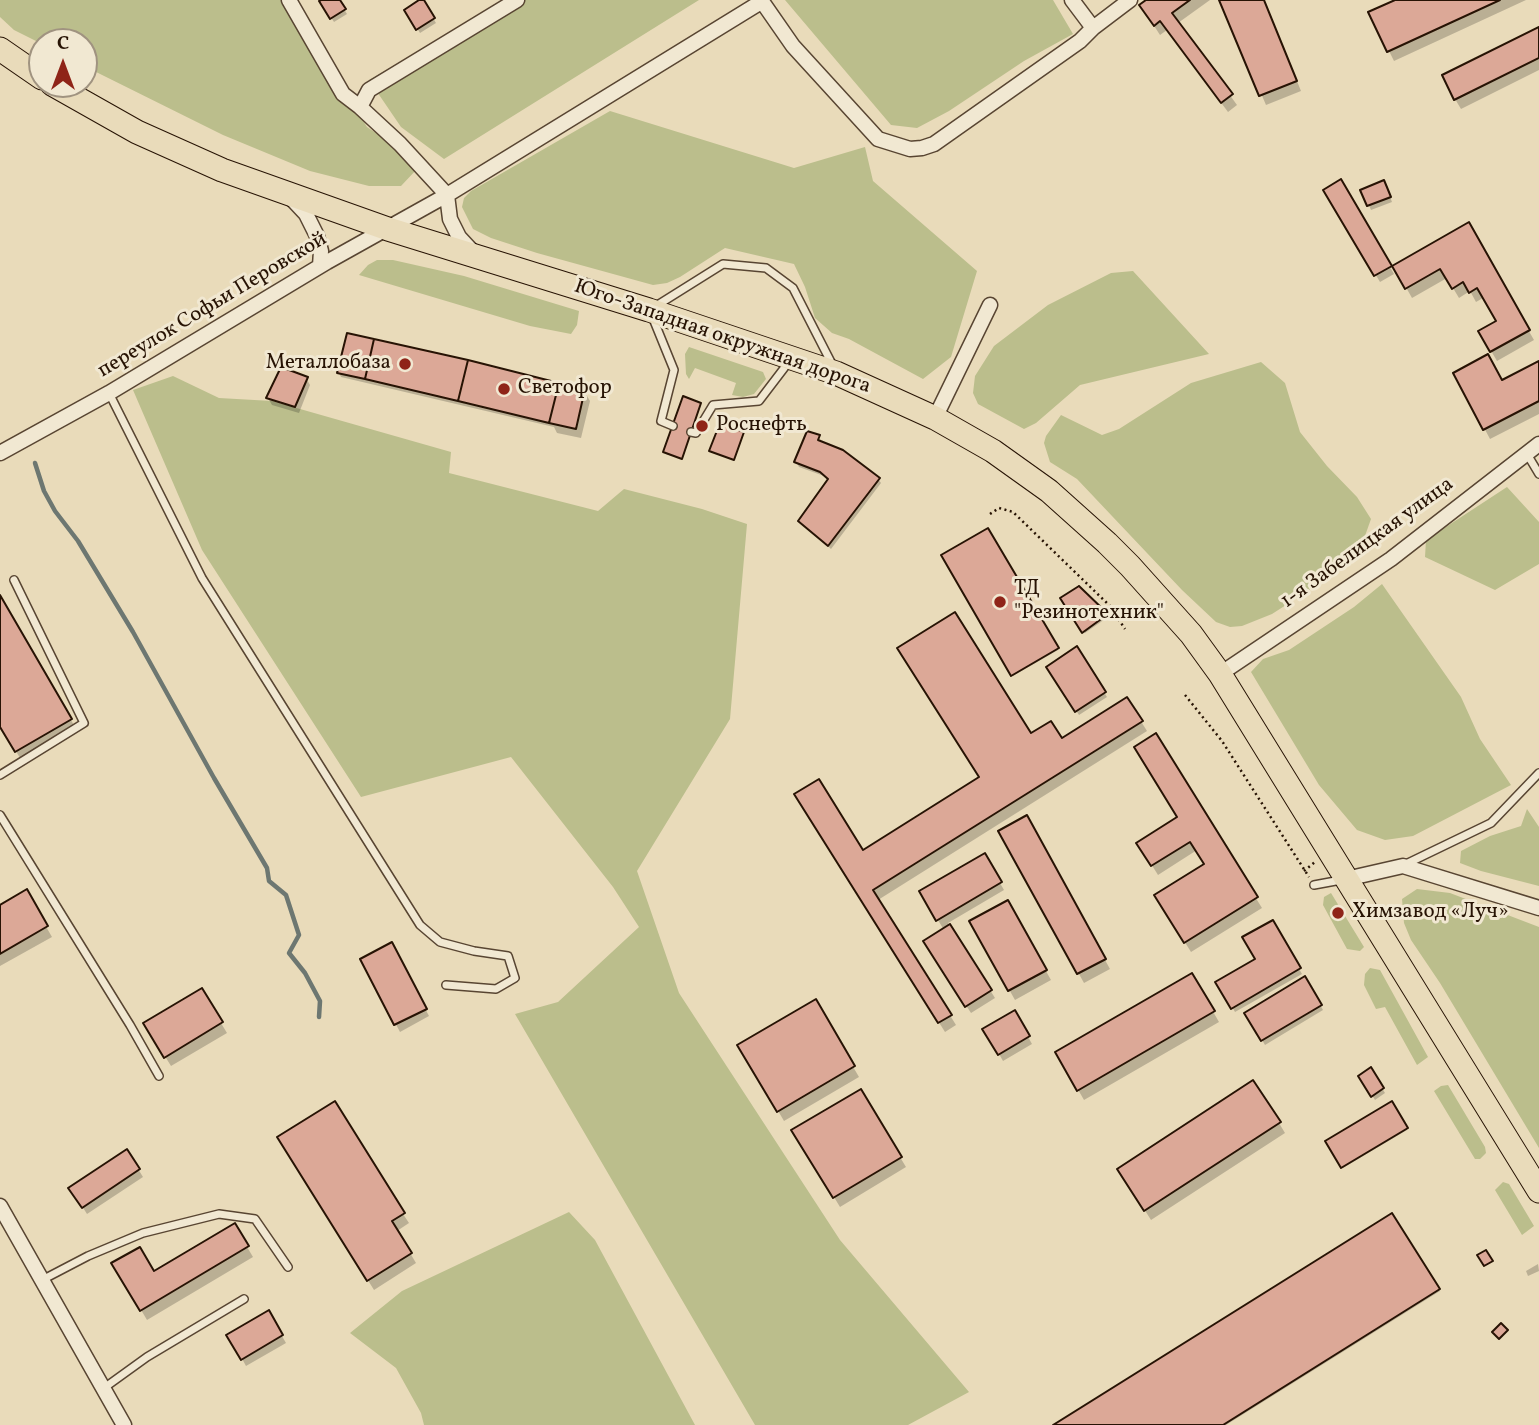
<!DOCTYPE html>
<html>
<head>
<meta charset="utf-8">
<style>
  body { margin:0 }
  #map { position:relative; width:1539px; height:1425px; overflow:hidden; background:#e9dbba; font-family:Vollkorn,serif }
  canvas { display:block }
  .north { position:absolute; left:28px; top:28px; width:70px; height:70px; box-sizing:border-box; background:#f1e8d2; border:2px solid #a09380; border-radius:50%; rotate:0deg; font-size:19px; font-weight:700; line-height:28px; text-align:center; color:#271304 }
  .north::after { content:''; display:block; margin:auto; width:24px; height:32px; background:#8f2418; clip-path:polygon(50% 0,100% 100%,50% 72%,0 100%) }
</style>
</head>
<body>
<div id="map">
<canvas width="1539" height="1425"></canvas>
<div class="north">С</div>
</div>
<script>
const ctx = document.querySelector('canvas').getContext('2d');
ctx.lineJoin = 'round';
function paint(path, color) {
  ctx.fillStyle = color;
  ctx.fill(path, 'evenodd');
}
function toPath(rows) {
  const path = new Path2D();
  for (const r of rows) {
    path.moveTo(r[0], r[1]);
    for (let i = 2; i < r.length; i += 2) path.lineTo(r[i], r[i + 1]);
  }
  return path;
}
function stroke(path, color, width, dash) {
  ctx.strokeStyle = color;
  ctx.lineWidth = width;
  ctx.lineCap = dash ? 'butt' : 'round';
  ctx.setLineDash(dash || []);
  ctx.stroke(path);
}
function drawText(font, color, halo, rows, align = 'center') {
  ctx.font = font + ' Vollkorn,serif';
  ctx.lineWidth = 6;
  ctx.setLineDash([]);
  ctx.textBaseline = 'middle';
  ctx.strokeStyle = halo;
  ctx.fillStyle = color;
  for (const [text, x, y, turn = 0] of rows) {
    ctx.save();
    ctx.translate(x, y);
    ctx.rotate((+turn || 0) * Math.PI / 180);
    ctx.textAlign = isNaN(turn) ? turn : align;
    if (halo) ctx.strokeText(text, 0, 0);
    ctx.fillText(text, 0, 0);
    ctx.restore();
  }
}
const green = toPath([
  [0,0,287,0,367,127,400,149,417,169,401,186,369,186,310,171,223,135,84,66,84,42,42,42,42,44,14,30,0,17],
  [507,0,699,0,444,159,401,127,369,80],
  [785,0,1053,0,1073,34,1024,61,949,111,917,128,891,125],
  [610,111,794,168,865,147,873,181,977,271,951,357,923,379,849,339,832,333,815,318,805,287,794,264,725,248,680,277,667,283,653,285,537,253,491,238,473,229,462,207,464,198,471,191],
  [377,260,393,260,464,276,579,311,577,325,571,334,530,326,359,275,368,265],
  [1133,271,1209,354,1080,385,1036,423,1024,429,978,404,973,393,975,376,994,346,1048,305,1111,273],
  [689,347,763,372,766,379,754,394,743,397,732,395,736,383,695,368,689,379,686,374,685,354],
  [1261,362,1285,383,1300,432,1327,466,1357,497,1371,519,1361,547,1328,578,1272,614,1242,626,1230,627,1216,622,1182,590,1077,479,1050,462,1044,443,1046,436,1061,415,1102,435,1119,429,1191,383],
  [173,376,219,398,272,401,451,452,449,473,598,511,624,489,702,509,747,524,730,719,637,871,679,993,840,1240,969,1392,908,1425,755,1425,515,1014,558,1002,639,927,613,887,511,757,361,797,202,550,133,390],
  [1507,487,1539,522,1539,564,1495,590,1425,557,1426,540],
  [1382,584,1461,697,1480,739,1511,785,1413,836,1385,840,1357,830,1319,785,1251,672,1263,659,1289,650,1354,607],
  [1527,809,1539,827,1539,886,1481,871,1460,863,1461,851,1490,836,1521,826],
  [1417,889,1450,893,1539,927,1539,1148,1440,983,1411,940,1404,923,1402,899],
  [1331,893,1364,947,1360,951,1347,949,1323,905,1324,897],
  [1370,968,1380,970,1428,1057,1417,1065,1385,1007,1376,1009,1364,985,1365,974],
  [1448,1085,1485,1147,1486,1153,1480,1159,1475,1159,1434,1091,1441,1086],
  [1503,1182,1509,1184,1534,1226,1522,1235,1495,1190],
  [569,1212,595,1240,695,1425,424,1425,421,1413,396,1368,350,1333,402,1291]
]);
const shadow = toPath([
  [324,0,338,0,347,14,334,22,321,2],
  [422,0,436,23,420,33,406,10],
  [1149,0,1210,0,1178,23,1237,105,1228,112,1167,30,1160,35,1147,15],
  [1221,0,1264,0,1301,91,1266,105],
  [1399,0,1526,0,1394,61,1370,13],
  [1539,29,1539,70,1461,109,1455,99],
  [1340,182,1394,274,1380,282,1325,190],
  [1386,187,1392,202,1371,210,1363,191],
  [1468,225,1534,340,1497,361,1480,332,1498,322,1483,298,1476,302,1470,291,1459,298,1447,278,1412,298,1394,266],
  [1539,363,1539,414,1490,439,1455,373,1501,382],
  [339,373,584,391,590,401,581,438,557,433,554,427,341,377],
  [306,378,310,385,299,413,272,405,268,398],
  [700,404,682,459,666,454,665,452],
  [808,433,819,437,817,437,814,448,817,449,820,439,821,443,842,452,878,479,881,483,831,549,800,521,829,481,824,476,799,467,796,462],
  [988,530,1058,650,1013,676,943,556],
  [1079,588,1108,617,1085,633,1062,599],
  [0,599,75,727,20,758,0,724],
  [1077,649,1107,697,1079,715,1048,667],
  [1127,699,1147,731,878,900,956,1025,945,1032,802,805,863,852,981,778,1031,735,1061,740],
  [1155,736,1262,908,1191,952,1156,896,1206,864,1197,850,1158,875,1138,843,1180,818],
  [1026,818,1110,969,1084,983,1000,832],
  [984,855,1004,890,948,923,995,998,971,1013,929,949,944,930,921,892],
  [26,892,52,937,0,966,0,907],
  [1007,902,1051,980,1015,1000,971,922],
  [1272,922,1302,974,1235,1012,1218,982,1257,959],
  [391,944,429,1016,400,1032,362,960],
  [1192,975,1219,1022,1084,1100,1057,1053],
  [1305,979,1323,1010,1265,1045,1246,1013],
  [201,990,227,1033,171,1066,145,1024],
  [815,1002,859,1077,784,1121,740,1046],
  [1014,1012,1032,1044,1003,1061,985,1029],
  [1371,1070,1385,1093,1375,1100,1360,1076],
  [860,1091,906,1167,840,1207,794,1131],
  [1391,1103,1407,1130,1343,1168,1327,1141],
  [1279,1123,1285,1133,1151,1220,1125,1179],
  [285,1147,403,1214,409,1223,397,1231,416,1263,374,1290],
  [127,1151,143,1177,87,1214,75,1195],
  [1392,1215,1440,1291,1226,1425,1056,1425],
  [234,1225,253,1257,147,1320,114,1264,154,1273],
  [1538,1264,1539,1271,1528,1276,1526,1271],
  [268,1312,286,1343,246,1366,229,1335]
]);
const stream = toPath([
  [35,463,44,491,55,511,78,541,133,632,214,778,267,868,269,881,286,895,299,935,289,953,305,973,320,1001,319,1017]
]);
const building = toPath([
  [321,0,340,0,346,9,330,19,319,1,321,0],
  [419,0,424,0,435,18,416,30,404,10,419,0],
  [1146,0,1190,0,1172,13,1233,94,1221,103,1160,21,1154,26,1139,5,1146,0],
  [1219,0,1264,0,1297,81,1259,96,1219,0],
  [1395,0,1500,0,1387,52,1368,12,1395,0],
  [1539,27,1539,58,1454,100,1442,75,1539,27],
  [1341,179,1392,266,1374,276,1323,190,1341,179],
  [1384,180,1391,197,1367,206,1360,190,1384,180],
  [1469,222,1530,330,1490,352,1478,331,1496,321,1477,288,1469,293,1463,282,1452,289,1440,269,1405,289,1392,266,1469,222],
  [347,333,374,339,365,379,337,373,347,333],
  [374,339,468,360,458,401,365,379,374,339],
  [1488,354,1502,380,1539,361,1539,401,1483,430,1453,373,1488,354],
  [468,360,559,383,549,423,458,401,468,360],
  [281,367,308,377,295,407,266,398,281,367],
  [559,383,585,389,576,429,549,423,559,383],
  [683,396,701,403,682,459,663,452,683,396],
  [720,423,744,432,734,460,709,451,720,423],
  [807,431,820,435,818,440,843,450,880,478,828,546,798,521,828,479,820,472,794,462,807,431],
  [988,528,1059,648,1011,676,941,555,988,528],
  [1079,586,1108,614,1082,633,1060,598,1079,586],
  [0,595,72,719,15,752,0,727,0,595],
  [955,612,1031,733,1051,721,1062,738,1127,697,1143,721,873,890,952,1015,938,1023,794,794,819,779,863,850,979,777,897,648,955,612],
  [1077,646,1106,692,1075,712,1046,667,1077,646],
  [1156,733,1258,897,1184,943,1154,895,1204,864,1190,842,1151,866,1136,843,1177,817,1134,747,1156,733],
  [1027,815,1106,959,1077,974,998,831,1027,815],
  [985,853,1002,882,936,921,919,891,985,853],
  [27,889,48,926,0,954,0,905,27,889],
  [1008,900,1047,970,1008,991,969,921,1008,900],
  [1273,920,1301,968,1231,1009,1215,982,1255,959,1242,937,1273,920],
  [950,924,992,990,965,1007,923,941,950,924],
  [392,942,427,1009,394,1025,360,959,392,942],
  [1192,973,1215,1011,1077,1091,1055,1052,1192,973],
  [1305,976,1322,1005,1261,1041,1244,1013,1305,976],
  [202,988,223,1022,164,1058,143,1023,202,988],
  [816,999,855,1066,777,1112,737,1045,816,999],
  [1015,1010,1030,1036,998,1055,982,1029,1015,1010],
  [1371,1067,1384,1088,1371,1097,1358,1076,1371,1067],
  [1253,1080,1281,1122,1144,1211,1117,1169,1253,1080],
  [861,1089,902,1157,833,1198,791,1130,861,1089],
  [335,1101,405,1213,392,1221,412,1253,367,1281,277,1137,335,1101],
  [1392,1101,1408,1128,1341,1168,1325,1141,1392,1101],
  [127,1149,140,1169,82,1208,68,1188,127,1149],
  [1392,1213,1440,1289,1223,1425,1053,1425,1392,1213],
  [235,1223,249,1246,140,1311,111,1263,140,1247,154,1271,235,1223],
  [1486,1250,1493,1261,1484,1266,1477,1255,1486,1250],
  [269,1310,283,1335,241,1360,226,1335,269,1310],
  [1501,1323,1508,1330,1499,1339,1492,1332,1501,1323]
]);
const path = toPath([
  [990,514,999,508,1013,512,1110,606,1125,629],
  [1185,695,1222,741,1309,877],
  [1304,871,1315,862]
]);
const service = toPath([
  [656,306,723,264,766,268,793,288,833,366],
  [652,316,674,370,661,421,673,426],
  [109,393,202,578,420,925,440,942,474,951,508,956,515,978,496,989,446,985],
  [691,432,696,433,713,405,759,401,788,363],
  [1527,454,1539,474],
  [0,775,84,723,14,580],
  [0,815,130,1025,159,1076],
  [1406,864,1491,823,1539,773],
  [1314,885,1341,880],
  [42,1280,88,1256,143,1233,219,1214,255,1219,288,1267],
  [104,1388,147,1357,244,1299]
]);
const minor = toPath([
  [289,0,343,94,360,107,400,144,447,195],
  [761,0,793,46,878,139,910,149,922,148,934,144,1080,41,1093,28,1130,0],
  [1072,0,1093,28],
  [360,107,369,90,517,0],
  [447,195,450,219,459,237,473,252],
  [290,197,306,214,317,236,321,251,320,266],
  [935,418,990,305],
  [0,453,109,393,327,262,447,195,761,2],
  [1220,674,1391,559,1539,444],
  [1346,879,1403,866,1539,908],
  [0,1206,124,1425]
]);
const trunk = toPath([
  [0,49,42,78],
  [52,84,137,132,222,170,388,229,649,310,836,373,935,418,993,451,1049,491,1107,543,1130,566,1191,634,1220,674,1539,1191]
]);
const markers = [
  [405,364,7,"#8f2418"],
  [504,389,7,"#8f2418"],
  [702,426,7,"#8f2418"],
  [1000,602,7,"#8f2418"],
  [1338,913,7,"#8f2418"]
];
const streetNames = [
  ["переулок Софьи Перовской",213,306,-31],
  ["Юго-Западная окружная дорога",722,338,19],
  ["1-я Забелицкая улица",1368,544,-36]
];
const poiNames = [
  ["Металлобаза",391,364,"right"],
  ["Светофор",518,389],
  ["Роснефть",716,426],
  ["ТД",1014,590],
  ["\"Резинотехник\"",1014,614],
  ["Химзавод «Луч»",1352,913]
];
paint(green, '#bbbe8c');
paint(shadow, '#0003');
stroke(stream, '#6d7771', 4.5);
paint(building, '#dca897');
stroke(building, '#271304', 2);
stroke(service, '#584532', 10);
stroke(minor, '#584532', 17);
stroke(trunk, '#271304', 25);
stroke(path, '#271304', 2.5, [2, 3.5]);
stroke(service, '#f1e8d2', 7);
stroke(minor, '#f1e8d2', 14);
stroke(trunk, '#e9dbba', 23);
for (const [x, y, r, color] of markers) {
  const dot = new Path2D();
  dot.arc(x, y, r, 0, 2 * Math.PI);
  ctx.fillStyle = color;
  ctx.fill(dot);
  stroke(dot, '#f1e8d2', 2.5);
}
drawText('21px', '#271304', '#f1e8d2', streetNames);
drawText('21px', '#271304', '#f1e8d2', poiNames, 'left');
</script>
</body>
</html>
